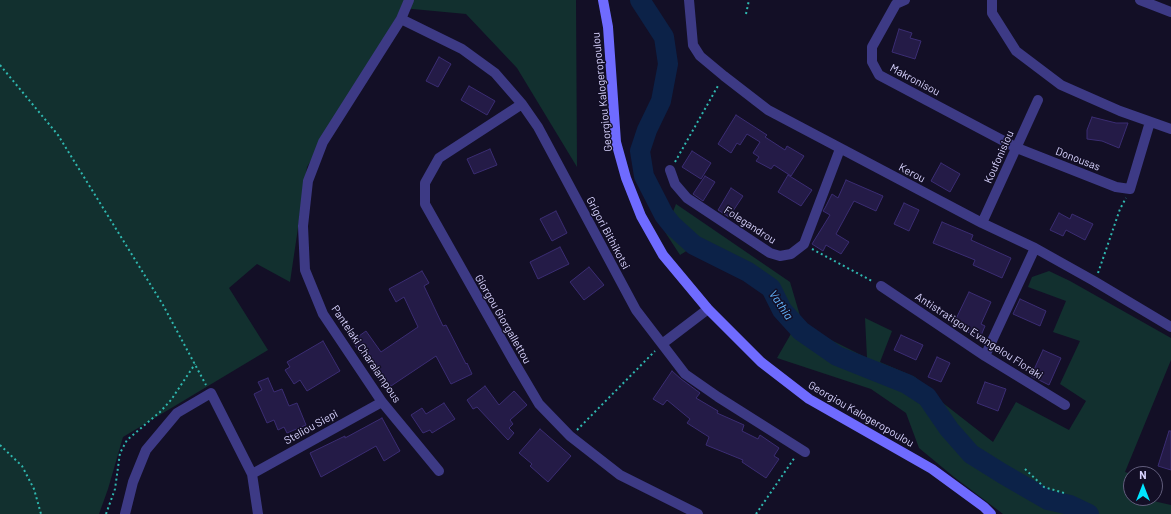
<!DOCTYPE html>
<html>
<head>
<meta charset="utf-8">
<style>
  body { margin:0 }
  #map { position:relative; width:1171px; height:514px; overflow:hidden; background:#130f26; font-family:Barlow,sans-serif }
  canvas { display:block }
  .north { position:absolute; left:1123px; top:466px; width:40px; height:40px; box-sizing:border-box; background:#130f26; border:1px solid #625e7d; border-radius:50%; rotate:0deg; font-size:11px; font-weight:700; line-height:16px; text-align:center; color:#d9d4ff }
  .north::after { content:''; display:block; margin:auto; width:14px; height:18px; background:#00e5ff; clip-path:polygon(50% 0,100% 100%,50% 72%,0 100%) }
</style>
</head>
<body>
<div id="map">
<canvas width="1171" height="514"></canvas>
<div class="north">N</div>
</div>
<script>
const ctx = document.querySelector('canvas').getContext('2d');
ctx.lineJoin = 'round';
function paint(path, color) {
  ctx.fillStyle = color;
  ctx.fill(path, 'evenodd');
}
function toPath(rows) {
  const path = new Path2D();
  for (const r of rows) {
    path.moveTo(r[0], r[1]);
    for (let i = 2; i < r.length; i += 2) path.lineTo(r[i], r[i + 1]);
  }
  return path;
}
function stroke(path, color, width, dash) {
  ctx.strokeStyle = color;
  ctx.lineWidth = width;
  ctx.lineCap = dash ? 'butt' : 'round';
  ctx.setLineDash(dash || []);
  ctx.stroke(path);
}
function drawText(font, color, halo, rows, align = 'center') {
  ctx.font = font + ' Barlow,sans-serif';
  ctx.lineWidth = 3;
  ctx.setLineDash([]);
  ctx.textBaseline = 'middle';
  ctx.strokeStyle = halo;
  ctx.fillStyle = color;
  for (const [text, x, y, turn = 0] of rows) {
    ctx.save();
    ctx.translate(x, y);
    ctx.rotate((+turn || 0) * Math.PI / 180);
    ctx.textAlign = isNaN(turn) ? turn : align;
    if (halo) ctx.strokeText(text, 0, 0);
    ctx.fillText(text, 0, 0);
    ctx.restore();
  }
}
const green = toPath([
  [0,0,576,0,577,167,517,68,466,14,402,8,307,167,290,282,257,264,229,288,268,350,123,437,108,489,99,514,0,514],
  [676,204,790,282,803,326,867,358,865,318,892,331,880,362,915,377,943,403,993,442,1016,402,1069,430,1086,401,1060,384,1080,341,1053,332,1066,301,1028,287,1032,277,1049,271,1070,281,1171,338,1171,360,1125,472,1131,474,1131,498,1150,498,1149,500,1171,505,1171,514,1003,514,954,477,919,448,906,413,871,389,777,358,792,332,762,293,701,242,680,255,665,232]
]);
const river = toPath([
  [640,0,664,37,668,64,661,101,647,130,640,151,644,176,664,215,672,225,694,245,748,272,771,288,782,310,801,331,837,356,907,384,927,397,949,429,971,454,1003,474,1048,500,1070,505,1089,514]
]);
const building = toPath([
  [899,29,912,33,910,38,921,41,915,59,892,52,899,29],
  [439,57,451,64,438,87,426,81,439,57],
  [469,86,495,101,487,115,461,100,469,86],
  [736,115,767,135,765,137,785,150,787,146,804,156,791,176,774,165,771,169,756,161,759,157,753,153,760,142,747,134,740,145,737,143,731,153,718,144,736,115],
  [1092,117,1116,123,1128,123,1119,148,1102,141,1087,139,1087,130,1092,117],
  [490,149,497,165,474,174,467,159,490,149],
  [692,151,711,163,701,179,682,167,692,151],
  [941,163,960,174,950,192,931,181,941,163],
  [788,175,812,190,801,206,778,192,788,175],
  [705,176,715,182,703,201,693,194,705,176],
  [846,180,883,196,876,211,854,201,836,234,849,242,841,254,826,245,823,251,812,244,830,215,823,211,825,208,832,194,838,198,846,180],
  [731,188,743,196,729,217,718,210,731,188],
  [904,203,919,210,909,231,894,224,904,203],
  [556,211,567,233,552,241,540,219,556,211],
  [1059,213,1070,219,1072,214,1093,224,1085,240,1066,230,1063,236,1050,230,1059,213],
  [942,222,973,235,971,240,1011,258,1002,278,973,265,975,260,933,243,942,222],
  [560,247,569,264,538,279,530,262,560,247],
  [589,267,604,285,584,300,570,282,589,267],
  [422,271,429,283,424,286,443,326,446,325,466,364,467,363,472,374,451,384,436,356,391,386,369,353,363,357,352,341,366,331,381,352,418,327,404,297,396,302,389,289,422,271],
  [969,292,991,302,981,324,985,326,980,338,953,325,969,292],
  [1020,299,1046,311,1040,326,1013,314,1020,299],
  [901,335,923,345,916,360,894,350,901,335],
  [323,341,340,371,307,391,300,380,294,384,285,370,290,367,287,362,323,341],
  [1043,350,1061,358,1049,385,1031,376,1043,350],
  [937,357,950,363,941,382,928,377,937,357],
  [672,371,681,379,700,393,696,398,718,411,717,413,744,425,742,431,758,439,760,435,779,448,774,456,779,459,766,478,742,462,743,460,706,445,709,437,687,423,690,419,667,400,663,405,653,399,672,371],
  [268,378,274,392,282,389,289,406,297,403,306,425,287,433,284,427,278,430,274,420,267,423,254,394,262,390,258,382,268,378],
  [985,382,1006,389,998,411,977,403,985,382],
  [485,386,499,405,514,391,527,405,510,420,513,424,509,428,514,433,508,440,477,407,473,409,467,400,485,386],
  [444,403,455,419,432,433,430,430,423,433,411,415,422,408,426,414,444,403],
  [382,418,400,451,384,461,376,446,321,477,310,453,345,436,345,438,382,418],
  [540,429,571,456,548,482,530,466,532,464,519,453,540,429],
  [1169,431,1171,431,1171,470,1158,466,1169,431]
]);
const path = toPath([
  [746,14,749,0],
  [0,65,58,135,163,305,206,385],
  [675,162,719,84],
  [812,249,872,281],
  [1098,273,1120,209,1126,198],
  [577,430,655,351],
  [0,445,22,466,34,489,41,514],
  [1025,469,1044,487,1064,493],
  [106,514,115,489,120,453,127,440,160,412,171,400,195,364],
  [756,514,795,457]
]);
const street = toPath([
  [409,0,401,19,323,142,308,181,303,226,305,270,323,314,382,402,439,471],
  [689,0,693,45,700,56,724,76,768,110,982,223,1035,248,1094,281,1171,327],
  [905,0,896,4,872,47,872,62,879,75,1017,148,1116,187,1130,189,1150,122],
  [992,0,992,13,1016,51,1061,85,1120,111,1171,129],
  [1140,0,1171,12],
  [401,19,462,49,495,73,522,104,538,127,636,310,685,374,718,397,805,452],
  [522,104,439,158,425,183,425,204,513,360,539,404,570,436,620,475,698,514],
  [670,170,675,184,687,198,770,253,780,256,791,254,804,244,840,149],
  [982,223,1038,100],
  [881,286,985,356,1065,405],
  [662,344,708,309],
  [985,356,1035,248],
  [252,474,382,402],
  [125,514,133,482,146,450,177,413,211,393,252,474,258,514]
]);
const secondary = toPath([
  [603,0,608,27,616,142,626,178,641,216,663,255,708,309,761,362,809,399,932,469,984,507,991,514]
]);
const streetNames = [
  ["Makronisou",915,80,28],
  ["Georgiou Kalogeropoulou",602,92,-96],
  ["Koufonisiou",999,157,-66],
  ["Donousas",1078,159,21],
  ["Kerou",912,173,28],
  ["Folegandrou",750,225,33],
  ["Grigori Bithikotsi",608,233,62],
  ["Giorgou Giorgallettou",503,319,60],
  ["Antistratigou Evangelou Floraki",979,336,33],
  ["Pantelaki Charalampous",366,354,56],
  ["Georgiou Kalogeropoulou",861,414,30],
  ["Steliou Siepi",311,427,-29]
];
const waterNames = [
  ["Vathia",781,305,56]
];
paint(green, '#12302f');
stroke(river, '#0c2248', 20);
paint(building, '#241b47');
stroke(building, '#3b2d73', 1);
stroke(path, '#2fb8b0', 2, [2, 3]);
stroke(street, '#3d3a85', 10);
stroke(secondary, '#6f6bff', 10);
drawText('11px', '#d9d4ff', '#130f26', streetNames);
drawText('italic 12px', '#62b6ff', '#130f26', waterNames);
</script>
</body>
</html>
